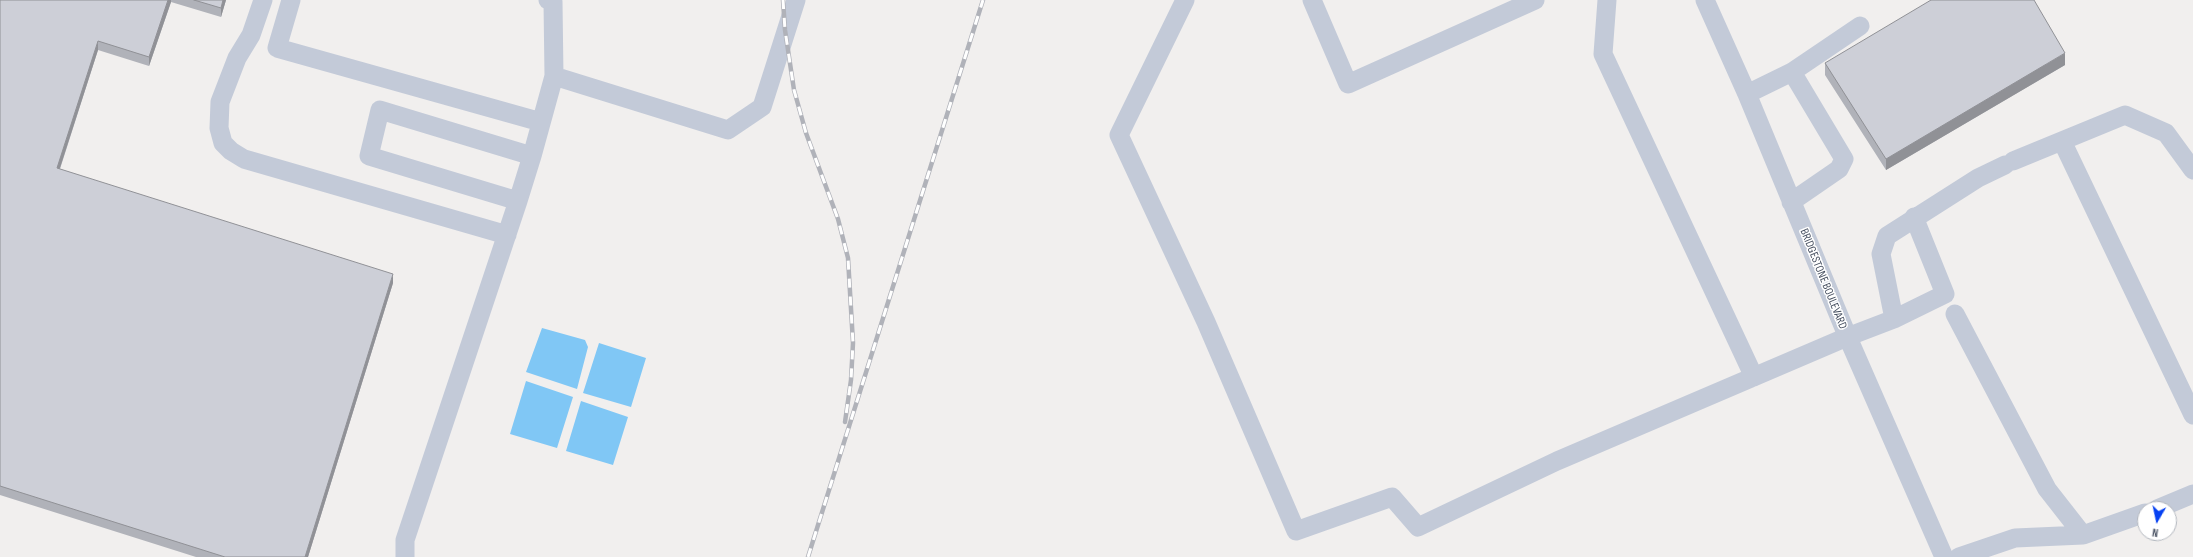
<!DOCTYPE html>
<html>
<head>
<meta charset="utf-8">
<style>
  body { margin:0 }
  #map { position:relative; width:2193px; height:557px; overflow:hidden; background:#f1efee; font-family:"Sofia Sans Condensed",sans-serif }
  canvas { display:block }
  .north { position:absolute; left:2137px; top:501px; width:40px; height:40px; box-sizing:border-box; background:#fff; border:1px solid #b4b8bf; border-radius:50%; rotate:189deg; font-size:11px; font-weight:700; line-height:16px; text-align:center; color:#444d5e }
  .north::after { content:''; display:block; margin:auto; width:14px; height:18px; background:#0742f2; clip-path:polygon(50% 0,100% 100%,50% 72%,0 100%) }
</style>
</head>
<body>
<div id="map">
<canvas width="2193" height="557"></canvas>
<div class="north">N</div>
</div>
<script>
const ctx = document.querySelector('canvas').getContext('2d');
ctx.lineJoin = 'round';
function paint(path, color) {
  ctx.fillStyle = color;
  ctx.fill(path, 'evenodd');
}
function toPath(rows) {
  const path = new Path2D();
  for (const r of rows) {
    path.moveTo(r[0], r[1]);
    for (let i = 2; i < r.length; i += 2) path.lineTo(r[i], r[i + 1]);
  }
  return path;
}
function stroke(path, color, width, dash) {
  ctx.strokeStyle = color;
  ctx.lineWidth = width;
  ctx.lineCap = dash ? 'butt' : 'round';
  ctx.setLineDash(dash || []);
  ctx.stroke(path);
}
function drawText(font, color, halo, rows, align = 'center') {
  ctx.font = font + ' "Sofia Sans Condensed",sans-serif';
  ctx.lineWidth = 3;
  ctx.setLineDash([]);
  ctx.textBaseline = 'middle';
  ctx.strokeStyle = halo;
  ctx.fillStyle = color;
  for (const [text, x, y, turn = 0] of rows) {
    ctx.save();
    ctx.translate(x, y);
    ctx.rotate((+turn || 0) * Math.PI / 180);
    ctx.textAlign = isNaN(turn) ? turn : align;
    if (halo) ctx.strokeText(text, 0, 0);
    ctx.fillText(text, 0, 0);
    ctx.restore();
  }
}
const water = toPath([
  [542,328,585,340,588,347,577,389,526,372],
  [599,343,646,358,631,407,583,393],
  [526,381,573,397,557,448,510,434],
  [581,401,628,417,613,465,566,451]
]);
const minor = toPath([
  [263,0,251,35,237,58,220,102,219,128,223,143,231,151,244,159,507,235],
  [291,0,277,48,541,122],
  [548,0,553,2,554,76],
  [1185,0,1119,135,1206,322,1296,531,1392,497,1418,527,1557,461,1847,337,1894,319,1945,294,1914,217],
  [1312,0,1348,84,1535,0],
  [1607,0,1603,54,1754,377],
  [1705,0,1747,94,1849,340,1944,557],
  [1747,94,1792,72,1860,26],
  [2062,141,2193,415],
  [532,156,380,110,369,156,518,201,532,156,554,76,728,130,762,107,796,0],
  [2013,161,2125,115,2166,133,2193,170],
  [1791,202,1839,169,1844,159,1792,72],
  [1955,314,2047,489,2083,535],
  [1894,319,1881,254,1887,236,1978,178,2005,165],
  [2157,509,2193,494],
  [405,557,405,540,518,201],
  [1959,557,2015,538,2083,535,2145,513]
]);
const rail = toPath([
  [783,0,785,30,794,90,806,133,838,219,848,258,853,343,851,380,845,422],
  [808,557,983,0]
]);
const wall = toPath([
  [0,0,226,0,221,17,171,2,149,66,98,50,60,169,393,283,308,557,196,557,0,495],
  [1825,63,2065,65,1886,170,1825,75]
]);
const shadedWall = toPath([
  [168,0,171,0,171,2,149,66,149,57],
  [223,0,226,0,221,17,221,8],
  [98,41,98,50,57,177,57,168],
  [2065,53,2065,65,1886,170,1886,159],
  [393,274,393,283,308,557,305,557]
]);
const building = toPath([
  [0,0,168,0,149,57,98,41,57,168,393,274,305,557,225,557,0,486,0,0],
  [194,0,223,0,221,8,194,0],
  [1931,0,2034,0,2065,53,1886,159,1825,63,1931,0]
]);
const streetNames = [
  ["BRIDGESTONE BOULEVARD",1823,279,68]
];
paint(water, '#80c7f5');
stroke(minor, '#c3cad8', 19);
stroke(rail, '#b0b2b9', 4.5);
stroke(rail, '#fff', 3, [9]);
paint(wall, '#b0b2b9');
paint(shadedWall, '#909196');
paint(building, '#cdcfd7');
stroke(building, '#909196', 1);
drawText('12px', '#444d5e', '#fff', streetNames);
</script>
</body>
</html>
